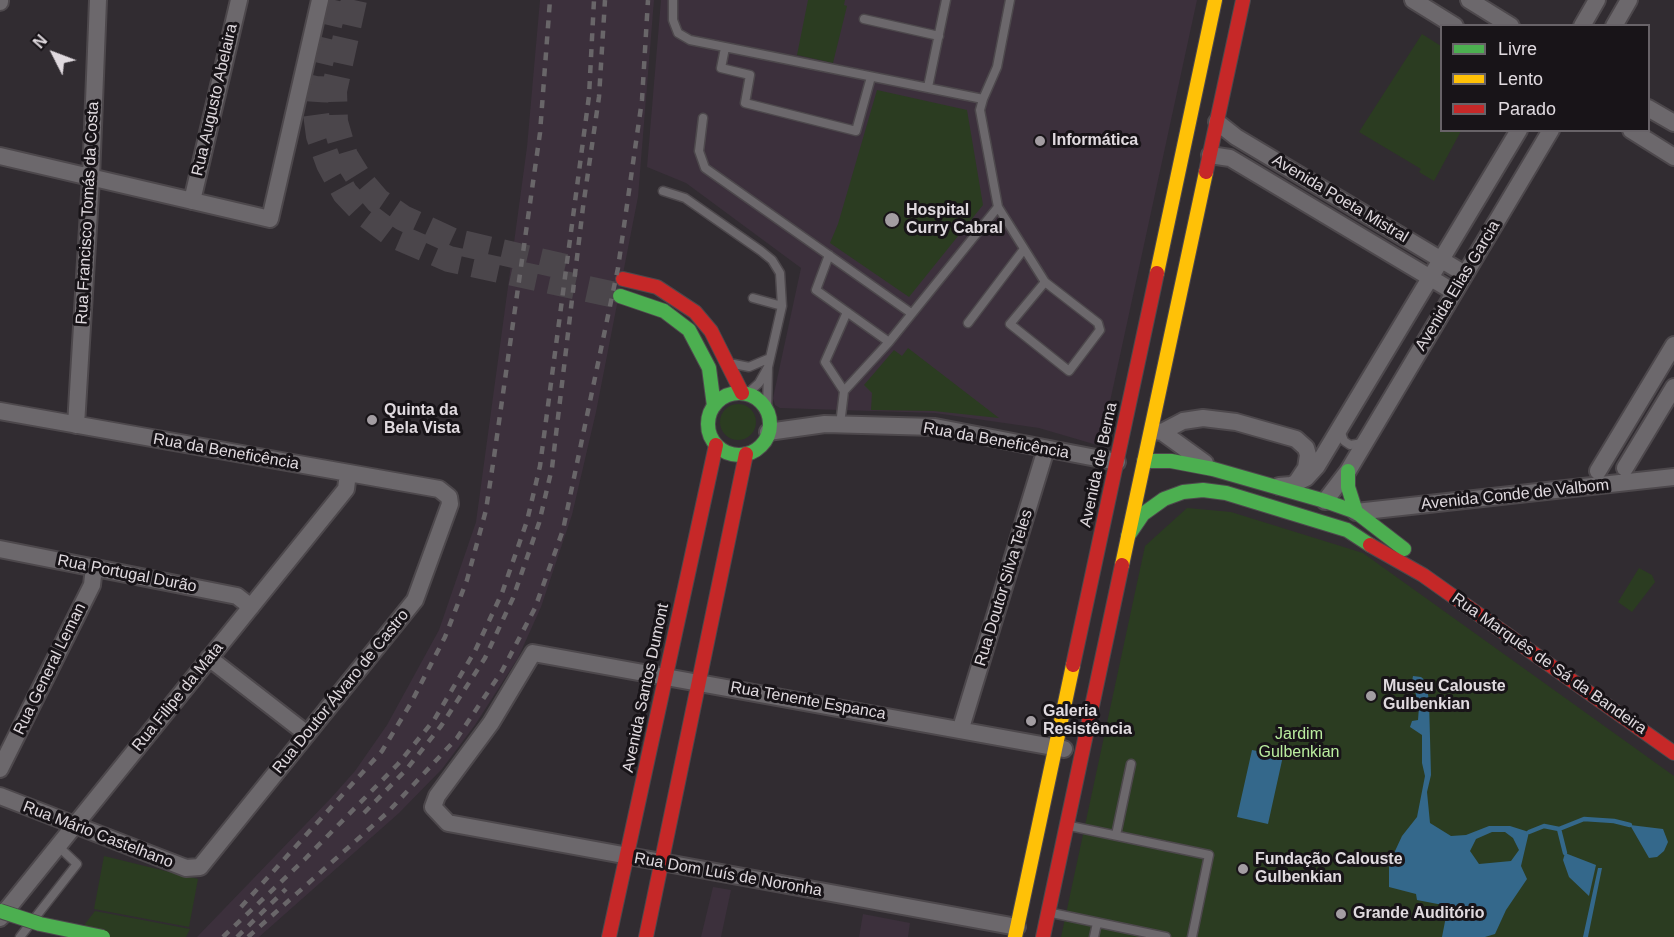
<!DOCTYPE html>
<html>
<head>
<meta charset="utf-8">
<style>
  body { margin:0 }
  #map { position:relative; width:1674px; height:937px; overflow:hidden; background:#312c31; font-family:Helvetica,sans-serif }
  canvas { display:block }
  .legend { position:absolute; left:1440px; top:24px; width:210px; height:108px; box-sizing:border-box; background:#181418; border:2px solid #686368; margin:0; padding:8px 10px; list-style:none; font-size:18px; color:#e0dadf }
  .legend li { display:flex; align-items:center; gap:12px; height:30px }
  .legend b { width:30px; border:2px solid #686368 }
  .north { position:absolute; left:24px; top:24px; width:60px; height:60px; -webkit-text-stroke:4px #181418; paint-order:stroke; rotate:312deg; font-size:16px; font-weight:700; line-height:24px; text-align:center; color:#e0dadf }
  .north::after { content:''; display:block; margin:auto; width:21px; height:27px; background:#e0dadf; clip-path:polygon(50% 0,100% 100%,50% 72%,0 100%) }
</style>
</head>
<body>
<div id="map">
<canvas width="1674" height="937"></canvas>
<ul class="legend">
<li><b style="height:8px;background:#4caf50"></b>Livre</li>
<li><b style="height:8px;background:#ffc107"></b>Lento</li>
<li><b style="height:8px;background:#c62828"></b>Parado</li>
</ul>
<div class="north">N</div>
</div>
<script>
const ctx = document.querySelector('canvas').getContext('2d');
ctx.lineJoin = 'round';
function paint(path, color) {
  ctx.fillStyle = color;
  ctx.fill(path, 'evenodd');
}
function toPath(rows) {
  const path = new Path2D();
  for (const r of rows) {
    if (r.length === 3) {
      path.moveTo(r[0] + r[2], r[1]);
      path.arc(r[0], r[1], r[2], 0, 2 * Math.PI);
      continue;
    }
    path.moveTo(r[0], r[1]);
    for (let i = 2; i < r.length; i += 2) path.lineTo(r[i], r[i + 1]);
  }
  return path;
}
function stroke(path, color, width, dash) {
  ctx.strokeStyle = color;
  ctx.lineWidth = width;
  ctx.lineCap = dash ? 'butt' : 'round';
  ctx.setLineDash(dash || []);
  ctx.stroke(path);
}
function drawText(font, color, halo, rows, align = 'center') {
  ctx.font = font + ' Helvetica,sans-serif';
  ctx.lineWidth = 6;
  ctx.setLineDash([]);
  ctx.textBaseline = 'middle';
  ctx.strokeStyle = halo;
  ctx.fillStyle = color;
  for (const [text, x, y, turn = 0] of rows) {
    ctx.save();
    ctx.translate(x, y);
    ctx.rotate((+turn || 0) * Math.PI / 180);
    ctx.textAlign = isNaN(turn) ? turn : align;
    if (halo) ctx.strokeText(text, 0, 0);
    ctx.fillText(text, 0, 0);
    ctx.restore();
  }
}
const built = toPath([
  [540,0,654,0,638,197,596,412,572,515,541,607,518,658,475,725,442,769,399,813,259,937,197,937,331,798,355,771,387,725,439,630,476,522,527,147],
  [661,0,1197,0,1101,443,1097,445,1039,428,935,413,780,408,775,405,773,398,801,268,686,183,647,167],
  [713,887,731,890,721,937,701,937],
  [863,914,910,923,908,937,859,937]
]);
const green = toPath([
  [808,0,845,0,844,5,847,6,833,63,797,55],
  [1422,34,1441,46,1442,130,1461,131,1434,181,1419,172,1421,169,1359,132],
  [877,90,967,110,983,205,909,297,830,243,838,224],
  [908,348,999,418,934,411,871,410,872,393,864,385,894,350,902,356],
  [738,422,18],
  [1187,508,1231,512,1363,553,1674,776,1674,937,1061,937,1145,546],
  [1639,568,1652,575,1655,582,1632,612,1618,602],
  [104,856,198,879,189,927,94,909],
  [95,911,190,929,186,937,75,937]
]);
const water = toPath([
  [1413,676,1421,677,1426,681,1429,701,1431,775,1427,792,1430,823,1451,836,1466,835,1489,826,1510,826,1529,832,1521,866,1527,879,1506,910,1495,934,1485,937,1442,937,1448,906,1417,900,1416,894,1389,887,1389,864,1402,836,1417,817,1425,776,1422,763,1422,735,1410,727,1412,721,1418,720,1419,707,1415,691,1411,687],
  [1492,832,1505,832,1513,838,1519,850,1511,861,1479,864,1470,851,1476,839],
  [1252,750,1283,756,1268,824,1237,817],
  [1630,825,1663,829,1668,842,1664,851,1657,857,1649,858],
  [1565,853,1596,865,1589,896,1569,877,1563,860],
  [1598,868,1602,868,1588,937,1583,937]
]);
const stream = toPath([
  [1559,829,1584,819,1614,821,1630,825],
  [1529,832,1544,826,1559,829,1565,853]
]);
const primaryTunnel = toPath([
  [335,0,317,76,315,106,319,136,329,164,345,193,364,213,393,235,449,259,620,296],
  [354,0,334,91,335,122,345,156,360,180,378,201,403,218,453,241,570,268]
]);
const lane = toPath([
  [673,0,673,20,678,33,690,40,983,99,980,110,998,207,889,342,844,391,840,425],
  [864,19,939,36],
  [725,48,721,68,750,75,745,103,856,131,871,77],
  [928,87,946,0],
  [983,99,997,67,1010,0],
  [703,118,699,151,705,168,911,313],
  [663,191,685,198,761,251,772,260,780,273,782,306,768,367,759,383,747,394],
  [998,207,1045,282,1098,323,1100,330,1069,371,1010,324,1045,282],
  [829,255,816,290,889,342],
  [753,298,782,306],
  [968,323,1024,249],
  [734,364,749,367,770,358],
  [844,391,825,362,847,312],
  [767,411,768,367],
  [1340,430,1344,441,1350,445,1363,443],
  [1070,826,1209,855,1192,937],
  [1116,835,1131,764],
  [1052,913,1166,937],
  [20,937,77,864,58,846],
  [1094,937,1097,923]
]);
const street = toPath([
  [1413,0,1455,26],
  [1469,0,1511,26],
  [0,2,0,0],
  [1582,26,1597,0],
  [1614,26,1629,0],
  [1648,108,1674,123],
  [1217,122,1236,137,1465,274],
  [1631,130,1674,157],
  [1210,155,1230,158,1454,292],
  [0,156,270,219,320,0],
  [192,201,239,0],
  [0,411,439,489,449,497,450,504,415,600,200,867,186,868,0,796],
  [76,425,91,178,98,0],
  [1154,431,1162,432,1205,463],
  [768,432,825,424,935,427,1117,462],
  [1162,432,1183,421,1203,418,1236,422,1296,439,1306,448,1308,455,1306,468,1298,480],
  [1625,468,1674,387],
  [1598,471,1674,345],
  [1279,486,1291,485,1306,478,1317,466,1519,130],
  [1325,501,1348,471,1551,130],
  [1356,512,1674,477],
  [0,549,237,596,251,607],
  [209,658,307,734],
  [961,728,1046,449],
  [0,769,92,585,94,567],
  [0,918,346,489,348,473],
  [1017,927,448,823,433,807,437,796,491,723,533,653,1064,749]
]);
const fast = toPath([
  [620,296,664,311,689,330,709,368,714,406],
  [739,424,31],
  [1144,461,1171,461,1213,469,1325,501,1356,512,1404,549],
  [1348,471,1348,487,1356,512],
  [1128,536,1143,514,1164,499,1183,492,1203,490,1226,493,1347,530,1370,545]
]);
const slow = toPath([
  [1157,273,1215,0],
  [1122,565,1206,172],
  [1015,937,1073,665]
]);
const jam = toPath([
  [1206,172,1243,0],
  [623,279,657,287,695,312,711,331,742,393],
  [1370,545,1423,575,1674,753],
  [1073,665,1157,273],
  [609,937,716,445],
  [646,937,746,454],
  [1043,937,1122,565]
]);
const rail = toPath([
  [364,813,406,770,441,726,485,658,513,598,539,523,552,468,583,207,599,97,605,0],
  [241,907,382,751,411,703,445,637,467,580,486,510,494,457,540,133,550,0],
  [223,937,305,859,398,764,434,720,475,651,502,593,527,521,540,466,589,96,594,0],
  [237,937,286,889],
  [248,937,387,813,457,738,502,671,535,608,563,530,618,268,642,100,648,0]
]);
const fastBridge = toPath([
  [0,911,40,924,103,937]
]);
const markers = [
  [1040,141,6,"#a39da2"],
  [892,220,8,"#a39da2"],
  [372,420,6,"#a39da2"],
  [1371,696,6,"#a39da2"],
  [1031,721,6,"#a39da2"],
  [1243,869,6,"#a39da2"],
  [1341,914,6,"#a39da2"]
];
const streetNames = [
  ["Rua Augusto Abelaira",215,100,-77],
  ["Avenida Poeta Mistral",1340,199,31],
  ["Rua Francisco Tomás da Costa",88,213,-87],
  ["Avenida Elias Garcia",1458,286,-59],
  ["Rua da Beneficência",996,441,10],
  ["Rua da Beneficência",226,452,10],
  ["Avenida de Berna",1099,465,-78],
  ["Avenida Conde de Valbom",1515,495,-6],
  ["Rua Portugal Durão",127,574,11],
  ["Rua Doutor Silva Teles",1004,588,-73],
  ["Rua Marquês de Sá da Bandeira",1549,664,35],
  ["Rua General Leman",50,669,-64],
  ["Avenida Santos Dumont",646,688,-78],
  ["Rua Doutor Álvaro de Castro",341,692,-51],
  ["Rua Filipe da Mata",178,697,-51],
  ["Rua Tenente Espanca",808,701,10],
  ["Rua Mário Castelhano",98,835,21],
  ["Rua Dom Luís de Noronha",728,875,10]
];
const poiNames = [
  ["Informática",1052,141],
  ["Hospital",906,211],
  ["Curry Cabral",906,229],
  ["Quinta da",384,411],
  ["Bela Vista",384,429],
  ["Museu Calouste",1383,687],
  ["Gulbenkian",1383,705],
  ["Galeria",1043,712],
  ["Resistência",1043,730],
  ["Fundação Calouste",1255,860],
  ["Gulbenkian",1255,878],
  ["Grande Auditório",1353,914]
];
const parkNames = [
  ["Jardim",1299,735],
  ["Gulbenkian",1299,753]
];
paint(built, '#3c303c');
paint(green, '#2b3c21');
paint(water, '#34688b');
stroke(stream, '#34688b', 4.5);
stroke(primaryTunnel, '#4b464b', 26, [26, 13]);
stroke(lane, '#4d484c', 11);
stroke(street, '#4d484c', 20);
stroke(fast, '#4d484c', 16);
stroke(slow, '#4d484c', 16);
stroke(jam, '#4d484c', 16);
stroke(lane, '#6c686c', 8);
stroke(street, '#6c686c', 16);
stroke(fast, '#4caf50', 14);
stroke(slow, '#ffc107', 14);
stroke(jam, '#c62828', 14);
stroke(rail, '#696669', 4.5, [8, 8]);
stroke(fastBridge, '#4d484c', 16, []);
stroke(fastBridge, '#4caf50', 14);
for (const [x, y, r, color] of markers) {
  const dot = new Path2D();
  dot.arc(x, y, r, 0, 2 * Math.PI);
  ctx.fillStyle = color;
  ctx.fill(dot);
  stroke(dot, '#181418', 2);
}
drawText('16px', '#e0dadf', '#181418', streetNames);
drawText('bold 16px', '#e0dadf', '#181418', poiNames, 'left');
drawText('16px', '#baed9f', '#181418', parkNames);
</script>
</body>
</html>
